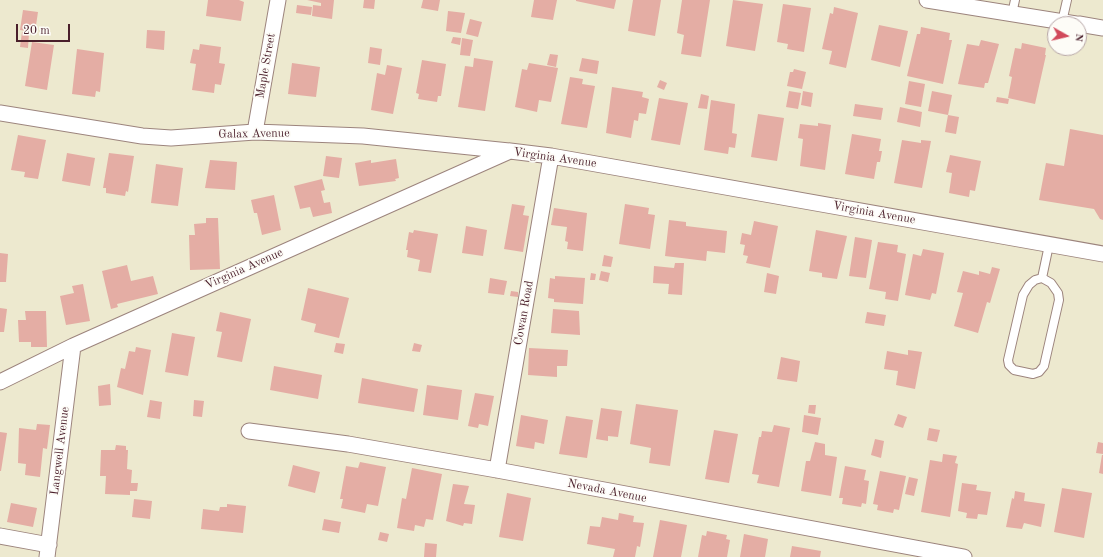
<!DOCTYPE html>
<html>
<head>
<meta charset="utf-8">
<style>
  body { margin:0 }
  #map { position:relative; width:1103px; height:557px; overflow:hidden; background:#ede9cf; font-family:"Old Standard TT",serif }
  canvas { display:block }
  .north { position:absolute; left:1047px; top:16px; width:40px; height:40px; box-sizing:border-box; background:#fdfcf7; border:1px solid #b5a4a5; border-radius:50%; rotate:98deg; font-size:11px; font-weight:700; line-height:16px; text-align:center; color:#4a1f2b }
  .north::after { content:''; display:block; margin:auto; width:14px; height:18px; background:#d1495b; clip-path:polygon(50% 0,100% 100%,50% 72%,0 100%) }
  .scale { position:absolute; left:16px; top:24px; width:54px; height:18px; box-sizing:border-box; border:2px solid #4a1f2b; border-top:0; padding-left:5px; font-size:12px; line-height:14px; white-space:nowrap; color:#4a1f2b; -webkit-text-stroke:3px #fdfcf7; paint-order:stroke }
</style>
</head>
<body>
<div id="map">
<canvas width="1103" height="557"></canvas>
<div class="north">N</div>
<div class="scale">20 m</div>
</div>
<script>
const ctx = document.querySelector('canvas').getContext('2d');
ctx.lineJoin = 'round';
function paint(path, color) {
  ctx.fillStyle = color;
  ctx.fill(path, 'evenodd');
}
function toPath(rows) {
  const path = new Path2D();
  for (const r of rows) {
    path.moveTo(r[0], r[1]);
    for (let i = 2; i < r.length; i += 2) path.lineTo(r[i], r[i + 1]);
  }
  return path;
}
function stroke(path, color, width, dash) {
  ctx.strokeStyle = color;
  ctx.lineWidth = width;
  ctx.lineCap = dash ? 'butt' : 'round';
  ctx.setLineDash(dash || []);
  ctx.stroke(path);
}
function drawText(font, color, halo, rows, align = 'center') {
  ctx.font = font + ' "Old Standard TT",serif';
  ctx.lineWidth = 3.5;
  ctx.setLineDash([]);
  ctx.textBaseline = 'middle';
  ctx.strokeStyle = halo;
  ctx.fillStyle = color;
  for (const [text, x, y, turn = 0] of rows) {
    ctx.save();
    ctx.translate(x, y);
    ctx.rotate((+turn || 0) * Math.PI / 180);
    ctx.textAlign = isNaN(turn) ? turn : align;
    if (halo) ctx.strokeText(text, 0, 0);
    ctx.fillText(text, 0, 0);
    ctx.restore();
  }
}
const building = toPath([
  [208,0,239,0,244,2,241,21,206,16],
  [307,0,334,0,332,19,312,16,313,5,321,6,321,3],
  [364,0,375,0,374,9,363,8],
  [423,0,440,0,438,11,421,8],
  [534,0,557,0,553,20,531,17],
  [576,0,616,0,614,9,576,1],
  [633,0,661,0,655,36,628,31],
  [682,0,710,0,701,57,681,54,684,35,677,33],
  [733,0,763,4,755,51,726,46],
  [783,4,811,8,804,52,787,49,788,44,777,42],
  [297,5,312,7,311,15,296,13],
  [834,7,858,13,846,68,829,64,832,51,822,49,830,13,833,14],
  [23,10,38,12,35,32,20,30],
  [448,11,465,13,461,33,446,31],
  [470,19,482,22,478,37,466,34],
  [879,25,908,31,900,67,871,60],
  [921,27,950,33,949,40,952,40,943,84,907,76,917,34,920,34],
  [147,30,165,31,164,50,146,48],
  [22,32,29,33,28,48,20,47],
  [453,37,461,38,460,45,451,43],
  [462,38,473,40,470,56,460,55],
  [981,40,999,44,988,83,985,83,984,88,958,84,967,44,979,46],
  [32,42,54,45,47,90,25,86],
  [1022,43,1046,48,1045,55,1046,55,1035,104,1008,98,1012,77,1009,76,1015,48,1021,49],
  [200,44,221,47,219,63,225,64,221,85,215,84,214,93,192,90,196,64,190,63,193,49,199,50],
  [370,47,382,49,380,65,368,63],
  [77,49,104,53,100,92,96,91,95,97,72,94],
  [550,54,558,55,556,67,547,65],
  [474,58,493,61,485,111,458,107,465,66,473,67],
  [582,58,599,61,597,74,579,71],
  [422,60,446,64,441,96,438,96,437,102,418,99,419,94,416,93],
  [292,63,320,67,316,97,288,94],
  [529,63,558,68,551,102,539,100,537,112,515,107,522,69,527,70],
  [387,65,402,68,393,114,371,110,377,73,385,75],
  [794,69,806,72,802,89,787,86,790,72,793,72],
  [570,77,583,79,582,84,595,86,587,128,561,124],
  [660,80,667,83,664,90,657,87],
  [909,81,925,84,921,107,905,104],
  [612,87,643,92,642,97,649,99,646,114,639,113,638,121,634,120,631,138,606,133],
  [789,91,801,93,798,109,786,107],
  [803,91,813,93,811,107,801,105],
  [932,91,952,95,948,115,928,111],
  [701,94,709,96,707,109,698,108],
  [997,97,1009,99,1008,104,996,102],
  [659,98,688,103,680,145,651,140],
  [711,100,735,104,732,133,737,134,735,148,729,147,728,154,704,150],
  [855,104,883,108,881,120,853,116],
  [900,107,922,112,920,127,897,122],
  [758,114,784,118,777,161,751,157],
  [948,115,959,117,956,134,945,132],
  [818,123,831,125,825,170,800,166,803,139,798,138,800,124,818,126],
  [1070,129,1103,135,1103,220,1100,219,1094,209,1039,200,1046,163,1064,166],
  [852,134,881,139,879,151,882,151,880,162,877,162,874,179,845,174],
  [18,135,46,140,38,179,24,177,25,172,11,170],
  [902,140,921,143,921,140,931,141,922,188,894,183],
  [67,153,95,158,90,186,62,181],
  [109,153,134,156,128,192,126,191,125,196,106,193,106,188,103,188],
  [950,155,981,161,975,191,970,190,969,197,949,193,952,173,946,172],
  [326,156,342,158,339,178,323,176],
  [396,159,399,178,395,179,396,181,359,186,355,163,371,160,371,163],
  [210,160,237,162,235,190,205,188],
  [156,164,183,168,178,206,151,203],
  [322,179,325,190,321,191,324,203,330,202,332,213,313,217,310,207,300,209,294,186],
  [274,195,281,230,262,235,257,213,254,213,251,200],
  [512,204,525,206,523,215,529,216,523,252,504,249],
  [625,204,649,208,648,214,655,215,650,249,619,244],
  [554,208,587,213,583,251,567,249,568,242,565,241,567,227,551,225],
  [206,218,218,218,220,269,190,270,189,235,195,235,194,224,206,223],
  [669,220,686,222,686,226,727,231,725,253,707,251,706,261,665,256],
  [754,221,778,226,770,268,746,263,748,256,743,255,745,245,740,244,742,233,751,235],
  [466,226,487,230,483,256,462,253],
  [414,230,438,234,431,273,418,271,420,260,407,257,408,250,406,250,409,232,413,233],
  [816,230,847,236,837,279,822,277,822,273,809,271],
  [855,237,872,240,866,278,849,276],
  [878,242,898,245,897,252,906,254,898,301,885,299,886,292,869,289],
  [923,249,944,253,936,294,932,293,930,300,905,295,913,254,921,256],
  [0,253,8,254,6,282,0,282],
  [604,255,613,257,611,267,602,266],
  [675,263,684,263,682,295,668,294,669,284,653,283,654,266,674,268],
  [127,265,131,281,153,276,158,294,117,304,118,307,111,309,102,271],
  [992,267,1000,269,990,303,987,302,978,333,954,326,963,293,957,292,963,271,979,275,979,271,990,274],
  [601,271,610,273,608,282,599,280],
  [591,273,596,274,595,280,590,280],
  [767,273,779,276,776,294,764,292],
  [555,276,585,278,583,304,554,302,554,299,548,298,550,278,555,279],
  [490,278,507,281,504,295,488,293],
  [83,284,90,321,66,325,60,296,74,293,72,286],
  [308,288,349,298,339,338,314,332,316,324,301,320],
  [511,291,518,292,518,297,510,296],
  [0,308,7,309,4,332,0,332],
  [553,309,579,311,580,335,551,333],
  [25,311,46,311,47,347,31,347,31,342,19,342,18,320,26,320],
  [220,312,251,319,242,362,217,357,222,332,216,331],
  [867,312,886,315,884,326,865,323],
  [172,333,195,337,188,376,165,372],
  [336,343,345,344,343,354,334,352],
  [414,343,422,345,420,352,412,351],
  [136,347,151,350,143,395,117,387,121,368,125,369,129,351,135,352],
  [529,348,568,350,567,366,557,366,557,377,528,375],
  [908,350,922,352,915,389,896,385,898,371,884,369,887,351,908,355],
  [781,357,800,361,797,382,777,379],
  [274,366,322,375,318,399,270,390],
  [362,378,418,389,414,412,358,403],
  [110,384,111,405,99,406,98,386],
  [427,385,462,390,458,420,423,415],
  [475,393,494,396,488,426,479,424,478,428,468,426],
  [150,400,162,402,160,419,147,417],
  [194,400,204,401,202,417,193,416],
  [636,404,678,410,670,466,649,463,651,448,630,444],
  [809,405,816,405,815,414,808,413],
  [601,408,622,411,618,437,608,436,608,441,596,439],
  [898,414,907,417,903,428,894,425],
  [521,415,548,420,544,444,535,442,534,449,516,446],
  [804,415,821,418,818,435,802,432],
  [566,416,593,420,587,458,559,454],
  [37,424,50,425,47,449,43,448,40,477,25,475,26,464,18,463,19,428,36,430],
  [774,425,790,428,779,487,757,483,759,475,752,474,759,437,761,437,762,431,772,432],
  [929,428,940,430,937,442,927,440],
  [714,430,738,434,729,483,705,479],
  [0,432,7,433,1,471,0,471],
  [875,439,884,441,881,458,871,455],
  [815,442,825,444,825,455,837,457,831,496,801,491,806,461,810,461],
  [1098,442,1103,443,1103,454,1096,453],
  [116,445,126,446,126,450,128,450,127,469,132,470,131,483,138,483,137,491,130,491,130,495,105,494,106,476,100,476,101,450,115,450],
  [943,454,957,456,955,463,958,464,950,517,921,512,930,460,942,462],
  [1102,455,1103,455,1103,474,1099,473],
  [360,462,386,467,378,506,367,504,365,513,341,508,343,499,340,499,346,466,358,468],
  [293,465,320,472,315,493,288,486],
  [845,466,866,470,864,480,869,481,866,504,862,503,861,507,842,504,843,498,839,498],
  [412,468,442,474,433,520,426,519,424,527,415,525,414,531,397,528,402,498,406,499],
  [880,471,906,476,899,510,894,509,893,513,877,510,878,505,873,504],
  [909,477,918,479,914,496,905,494],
  [962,483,977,485,976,490,991,492,987,515,978,514,977,519,966,518,967,513,958,511],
  [453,484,469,486,464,504,475,505,472,524,464,523,463,526,446,521],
  [1062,488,1092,493,1084,538,1054,532],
  [1015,491,1025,493,1024,501,1045,504,1041,527,1024,523,1022,529,1006,527,1012,498,1014,499],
  [507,493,531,498,523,541,499,537],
  [134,499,152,501,150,519,132,517],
  [11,503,37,508,33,527,7,522],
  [227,504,246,506,243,533,201,529,203,509,219,511,220,507,227,507],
  [619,513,634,516,633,522,644,523,640,547,637,546,635,557,613,557,615,549,587,544,590,526,600,527,602,517,618,520],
  [324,519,341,522,339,533,322,530],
  [660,520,687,525,681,557,653,557],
  [707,531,727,535,726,539,730,540,727,557,698,557,702,535,706,536],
  [380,532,389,534,387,542,378,540],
  [744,534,768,539,765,557,740,557],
  [425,543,437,544,436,557,424,557],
  [792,546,821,551,820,557,790,557]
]);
const lane = toPath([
  [1012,14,1015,0],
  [1062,22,1067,0],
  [1042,278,1051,283,1058,293,1059,300,1044,366,1039,372,1033,374,1014,370,1009,365,1008,360,1023,295,1029,285,1035,280,1042,278],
  [1042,278,1049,245]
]);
const street = toPath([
  [927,0,1076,24],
  [1079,24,1103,28],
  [0,113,142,136,171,138,255,132,363,136,509,151],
  [255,132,278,0],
  [0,382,73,346,510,151,551,156,1103,254],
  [249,431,348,444,497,470,964,557],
  [497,470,551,156],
  [0,536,49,545],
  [47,557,73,346]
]);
const streetNames = [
  ["Maple Street",266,66,-80],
  ["Galax Avenue",254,134,-1],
  ["Virginia Avenue",555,158,8],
  ["Virginia Avenue",874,213,10],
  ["Virginia Avenue",244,269,-24],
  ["Cowan Road",524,313,-80],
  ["Langwell Avenue",60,451,-83],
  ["Nevada Avenue",607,491,11]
];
paint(building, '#e4ada4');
stroke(lane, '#9c847d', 10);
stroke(street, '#9c847d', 17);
stroke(lane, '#fff', 8);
stroke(street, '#fff', 15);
drawText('12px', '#4a1f2b', '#fdfcf7', streetNames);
</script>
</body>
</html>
